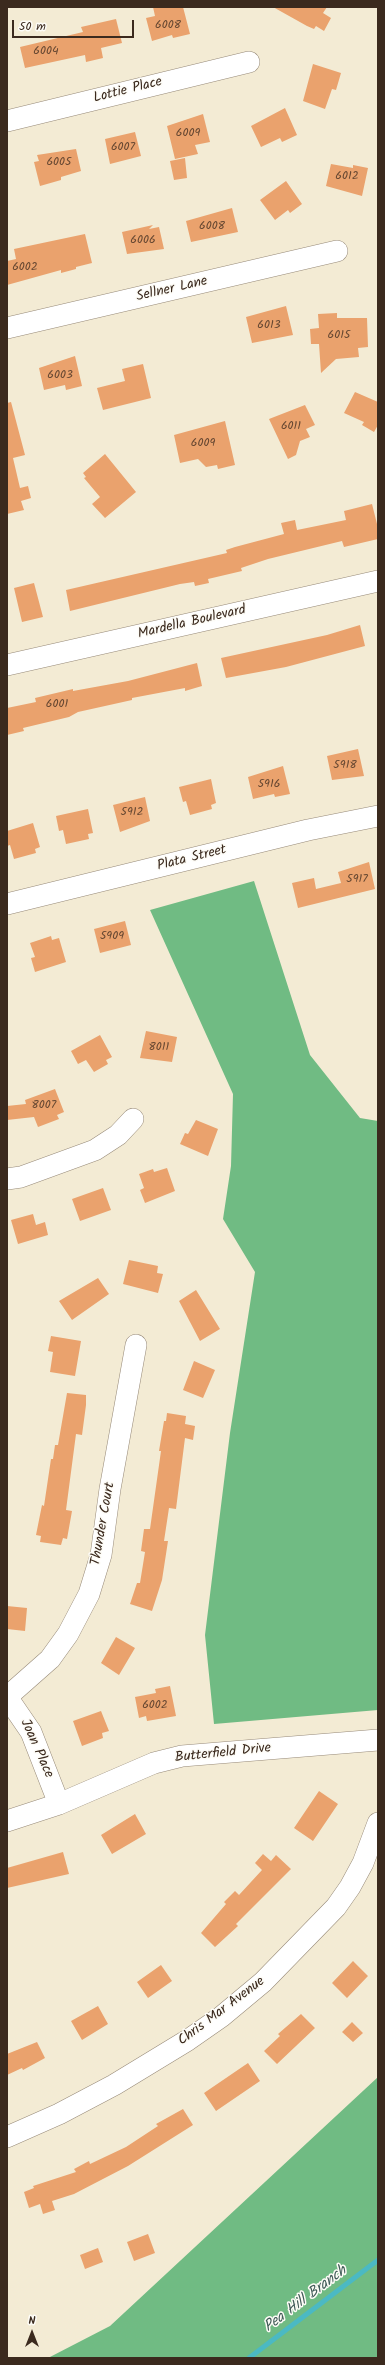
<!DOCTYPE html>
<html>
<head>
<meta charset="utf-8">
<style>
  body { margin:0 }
  #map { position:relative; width:385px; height:2365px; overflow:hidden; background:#f3ebd4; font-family:Kalam,sans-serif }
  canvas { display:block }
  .frame { position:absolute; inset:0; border:8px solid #3b2a1e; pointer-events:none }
  .north { position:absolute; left:12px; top:2313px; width:40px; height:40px; -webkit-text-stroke:3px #fdfcf7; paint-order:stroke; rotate:0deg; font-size:11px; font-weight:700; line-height:16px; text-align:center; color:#3b2a1e }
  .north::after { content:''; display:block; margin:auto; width:14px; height:18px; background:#3b2a1e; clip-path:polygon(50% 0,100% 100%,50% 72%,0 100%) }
  .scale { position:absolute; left:12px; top:20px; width:122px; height:18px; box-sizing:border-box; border:2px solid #3b2a1e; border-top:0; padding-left:5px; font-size:12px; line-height:14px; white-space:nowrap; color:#3b2a1e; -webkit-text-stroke:3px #fdfcf7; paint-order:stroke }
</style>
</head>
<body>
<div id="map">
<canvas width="385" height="2365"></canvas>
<div class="frame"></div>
<div class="north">N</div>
<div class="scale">50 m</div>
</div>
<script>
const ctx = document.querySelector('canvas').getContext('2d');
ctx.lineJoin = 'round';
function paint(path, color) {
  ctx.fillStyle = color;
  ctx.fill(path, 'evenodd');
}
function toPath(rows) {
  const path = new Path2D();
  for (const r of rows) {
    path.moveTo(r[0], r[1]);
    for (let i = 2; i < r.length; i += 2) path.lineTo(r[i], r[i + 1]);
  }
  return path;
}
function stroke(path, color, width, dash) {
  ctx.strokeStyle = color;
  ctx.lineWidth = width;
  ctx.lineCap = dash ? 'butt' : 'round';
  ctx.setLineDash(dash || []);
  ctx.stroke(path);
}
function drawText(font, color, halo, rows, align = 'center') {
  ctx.font = font + ' Kalam,sans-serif';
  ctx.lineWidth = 3;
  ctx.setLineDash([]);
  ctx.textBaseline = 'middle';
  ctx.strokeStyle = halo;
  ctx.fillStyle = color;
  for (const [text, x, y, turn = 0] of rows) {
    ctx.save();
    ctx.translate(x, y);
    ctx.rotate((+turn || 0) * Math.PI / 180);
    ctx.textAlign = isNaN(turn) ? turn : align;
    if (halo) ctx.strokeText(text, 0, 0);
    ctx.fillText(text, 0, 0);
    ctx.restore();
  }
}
const forest = toPath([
  [254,881,310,1055,360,1118,378,1121,378,1710,214,1724,205,1635,230,1433,255,1272,223,1219,231,1166,233,1094,150,910],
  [378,2077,378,2358,48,2358,110,2326]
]);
const stream = toPath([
  [249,2358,378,2260]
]);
const building = toPath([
  [153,7,183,7,190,34,173,38,172,35,152,41,146,18,155,16],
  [273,7,327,7,323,13,331,18,324,31,316,26,314,29,307,26],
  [116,19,122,43,101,48,103,58,86,62,85,55,25,68,20,47,83,32,81,27],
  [313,64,341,73,336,90,332,89,325,109,303,101],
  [285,108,297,135,282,142,280,138,261,147,251,126],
  [203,114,210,142,195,145,198,154,175,159,167,126],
  [135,132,141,156,110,164,105,139],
  [76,149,81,171,61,177,61,180,40,186,34,162,39,161,37,155],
  [185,158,187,178,174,180,170,161],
  [331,164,353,168,353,165,368,168,362,196,326,186],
  [286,181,302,204,290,213,288,210,275,220,260,200],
  [232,208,238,232,191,242,186,221],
  [153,225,149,229,159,227,164,249,127,254,122,232],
  [85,234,92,263,76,267,76,269,61,273,61,270,7,285,7,261,16,259,14,249],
  [286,306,293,335,252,343,246,317],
  [337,313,337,318,367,318,368,347,358,348,359,357,336,359,321,373,319,344,311,344,310,329,319,328,318,314],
  [75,356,82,386,66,390,65,385,44,390,39,368],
  [143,364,151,398,103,410,97,388,125,381,122,369],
  [355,392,378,402,378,425,374,432,362,425,364,422,344,413],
  [11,402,25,455,13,458,20,488,28,486,31,498,21,501,24,510,7,514,7,403],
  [305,405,315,425,306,429,310,437,300,441,296,455,288,459,269,419],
  [225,421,235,465,218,469,217,465,206,467,198,459,180,463,174,435],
  [105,454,136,492,105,518,92,504,100,497,84,478,86,477,83,473],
  [372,504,378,528,378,539,344,547,342,541,268,559,241,568,242,571,208,579,209,583,195,586,194,582,180,584,70,611,66,590,227,553,226,550,235,547,284,534,281,523,295,520,297,530,346,520,344,511],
  [34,583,43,617,22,622,14,588],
  [360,625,365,646,286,667,226,678,221,658,327,635],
  [197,663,202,686,185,691,185,688,132,698,132,700,78,712,69,717,23,728,24,731,7,735,7,708,36,702,35,698,73,689,73,691,128,681],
  [358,749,364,776,332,780,327,756],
  [283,766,290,794,275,797,274,794,253,799,248,777],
  [211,779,216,803,211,805,212,809,190,815,186,801,183,802,179,787],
  [145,797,150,821,120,832,113,805],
  [88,809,93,833,88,834,89,839,66,844,63,830,59,831,56,816],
  [33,823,40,847,35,849,36,853,14,859,10,845,7,846,7,831],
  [369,862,375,889,298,908,292,883,314,878,316,889,341,883,338,872],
  [125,921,131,945,100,953,94,929],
  [51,936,52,940,59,938,66,962,35,972,31,958,35,957,30,943],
  [146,1031,177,1037,172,1062,140,1058],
  [100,1035,112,1057,106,1060,108,1064,94,1072,86,1060,78,1064,71,1051],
  [55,1089,64,1112,57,1115,59,1119,38,1127,34,1117,7,1120,7,1106,26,1104,25,1100],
  [196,1120,218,1129,208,1156,180,1144,185,1133,188,1134],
  [167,1168,175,1191,145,1203,140,1190,144,1188,139,1174,153,1169,154,1172],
  [103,1188,111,1210,80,1221,72,1199],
  [33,1214,36,1225,45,1222,48,1235,18,1244,11,1220],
  [129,1260,158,1266,157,1273,163,1274,158,1293,123,1284],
  [98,1278,109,1294,72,1320,59,1301],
  [196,1290,220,1329,200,1341,179,1301],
  [51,1336,81,1341,75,1376,50,1372,53,1352,48,1351],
  [194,1361,215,1370,203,1398,183,1390],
  [67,1393,86,1395,86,1405,82,1435,76,1434,66,1510,72,1511,67,1539,63,1538,61,1545,40,1542,41,1536,36,1535,42,1505,44,1506,51,1459,53,1459,55,1445,58,1445],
  [167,1413,186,1416,185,1424,195,1426,193,1440,185,1438,176,1509,169,1508,164,1541,168,1541,162,1580,152,1611,130,1604,137,1583,140,1583,145,1552,141,1551,144,1529,150,1529,161,1451,159,1451,164,1421,166,1421],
  [7,1606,27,1608,25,1631,7,1629],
  [116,1637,135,1648,119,1675,101,1663],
  [170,1686,176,1716,147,1721,146,1716,139,1718,135,1697,156,1693,155,1689],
  [101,1711,109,1731,102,1733,103,1738,82,1746,73,1721],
  [319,1791,338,1804,313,1841,294,1828],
  [135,1814,146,1834,112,1854,101,1835],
  [63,1852,69,1874,7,1888,7,1868],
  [263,1854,271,1861,276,1855,291,1869,236,1924,238,1926,215,1947,201,1933,226,1904,224,1902,235,1891,239,1895,262,1870,255,1863],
  [353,1961,368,1976,347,1998,332,1983],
  [161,1965,172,1981,148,1998,137,1982],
  [98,2006,108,2024,82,2040,71,2021],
  [301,2014,315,2028,277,2064,264,2051,280,2036,278,2034],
  [352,2022,363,2033,353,2042,342,2032],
  [37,2042,45,2058,23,2070,22,2068,7,2075,7,2054],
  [248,2063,260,2081,216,2111,204,2093],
  [183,2109,193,2125,128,2166,74,2194,52,2201,55,2210,43,2214,40,2204,29,2208,24,2192,34,2188,33,2186,76,2172,74,2169,89,2161,90,2164,126,2147,158,2126,156,2124],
  [148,2234,155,2253,134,2261,127,2242],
  [98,2248,103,2262,85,2269,80,2255]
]);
const minor = toPath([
  [7,121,249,62],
  [7,328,337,251],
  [7,665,378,581],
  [7,904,308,830,378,816],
  [7,1179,21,1177,95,1150,118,1135,133,1119],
  [7,1697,50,1659,68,1634,89,1594,101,1555,110,1489,136,1345],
  [7,1697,31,1732,59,1804],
  [7,1821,59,1804,154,1763,182,1756,378,1740],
  [7,2137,59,2114,114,2085,188,2040,221,2017,263,1982,336,1907,350,1887,363,1863,378,1823]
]);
const numberNames = [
  ["6008",168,26],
  ["6004",46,52],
  ["6009",188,134],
  ["6007",123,148],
  ["6005",59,163],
  ["6012",347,177],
  ["6008",212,227],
  ["6006",143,241],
  ["6002",25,268],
  ["6013",269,326],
  ["6015",339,336],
  ["6003",60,376],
  ["6011",291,427],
  ["6009",203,444],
  ["6001",57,705],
  ["5918",345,766],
  ["5916",269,785],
  ["5912",132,813],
  ["5917",357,880],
  ["5909",112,937],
  ["8011",159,1048],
  ["8007",44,1106],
  ["6002",155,1706]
];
const streetNames = [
  ["Lottie Place",128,91,-14],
  ["Sellner Lane",172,290,-13],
  ["Mardella Boulevard",192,623,-13],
  ["Plata Street",192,859,-14],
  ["Thunder Court",104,1524,-80],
  ["Joan Place",36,1749,66],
  ["Butterfield Drive",223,1754,-6],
  ["Chris Mar Avenue",222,2012,-37]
];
const waterNames = [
  ["Pea Hill Branch",306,2300,-37]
];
paint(forest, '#70bb83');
stroke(stream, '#4bb9c3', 5);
paint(building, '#eaa26d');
stroke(minor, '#978a79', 22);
stroke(minor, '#fff', 21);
drawText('12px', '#674832', null, numberNames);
drawText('14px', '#3b2a1e', '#fdfcf7', streetNames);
drawText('italic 15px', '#415c58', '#fdfcf7', waterNames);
</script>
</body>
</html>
